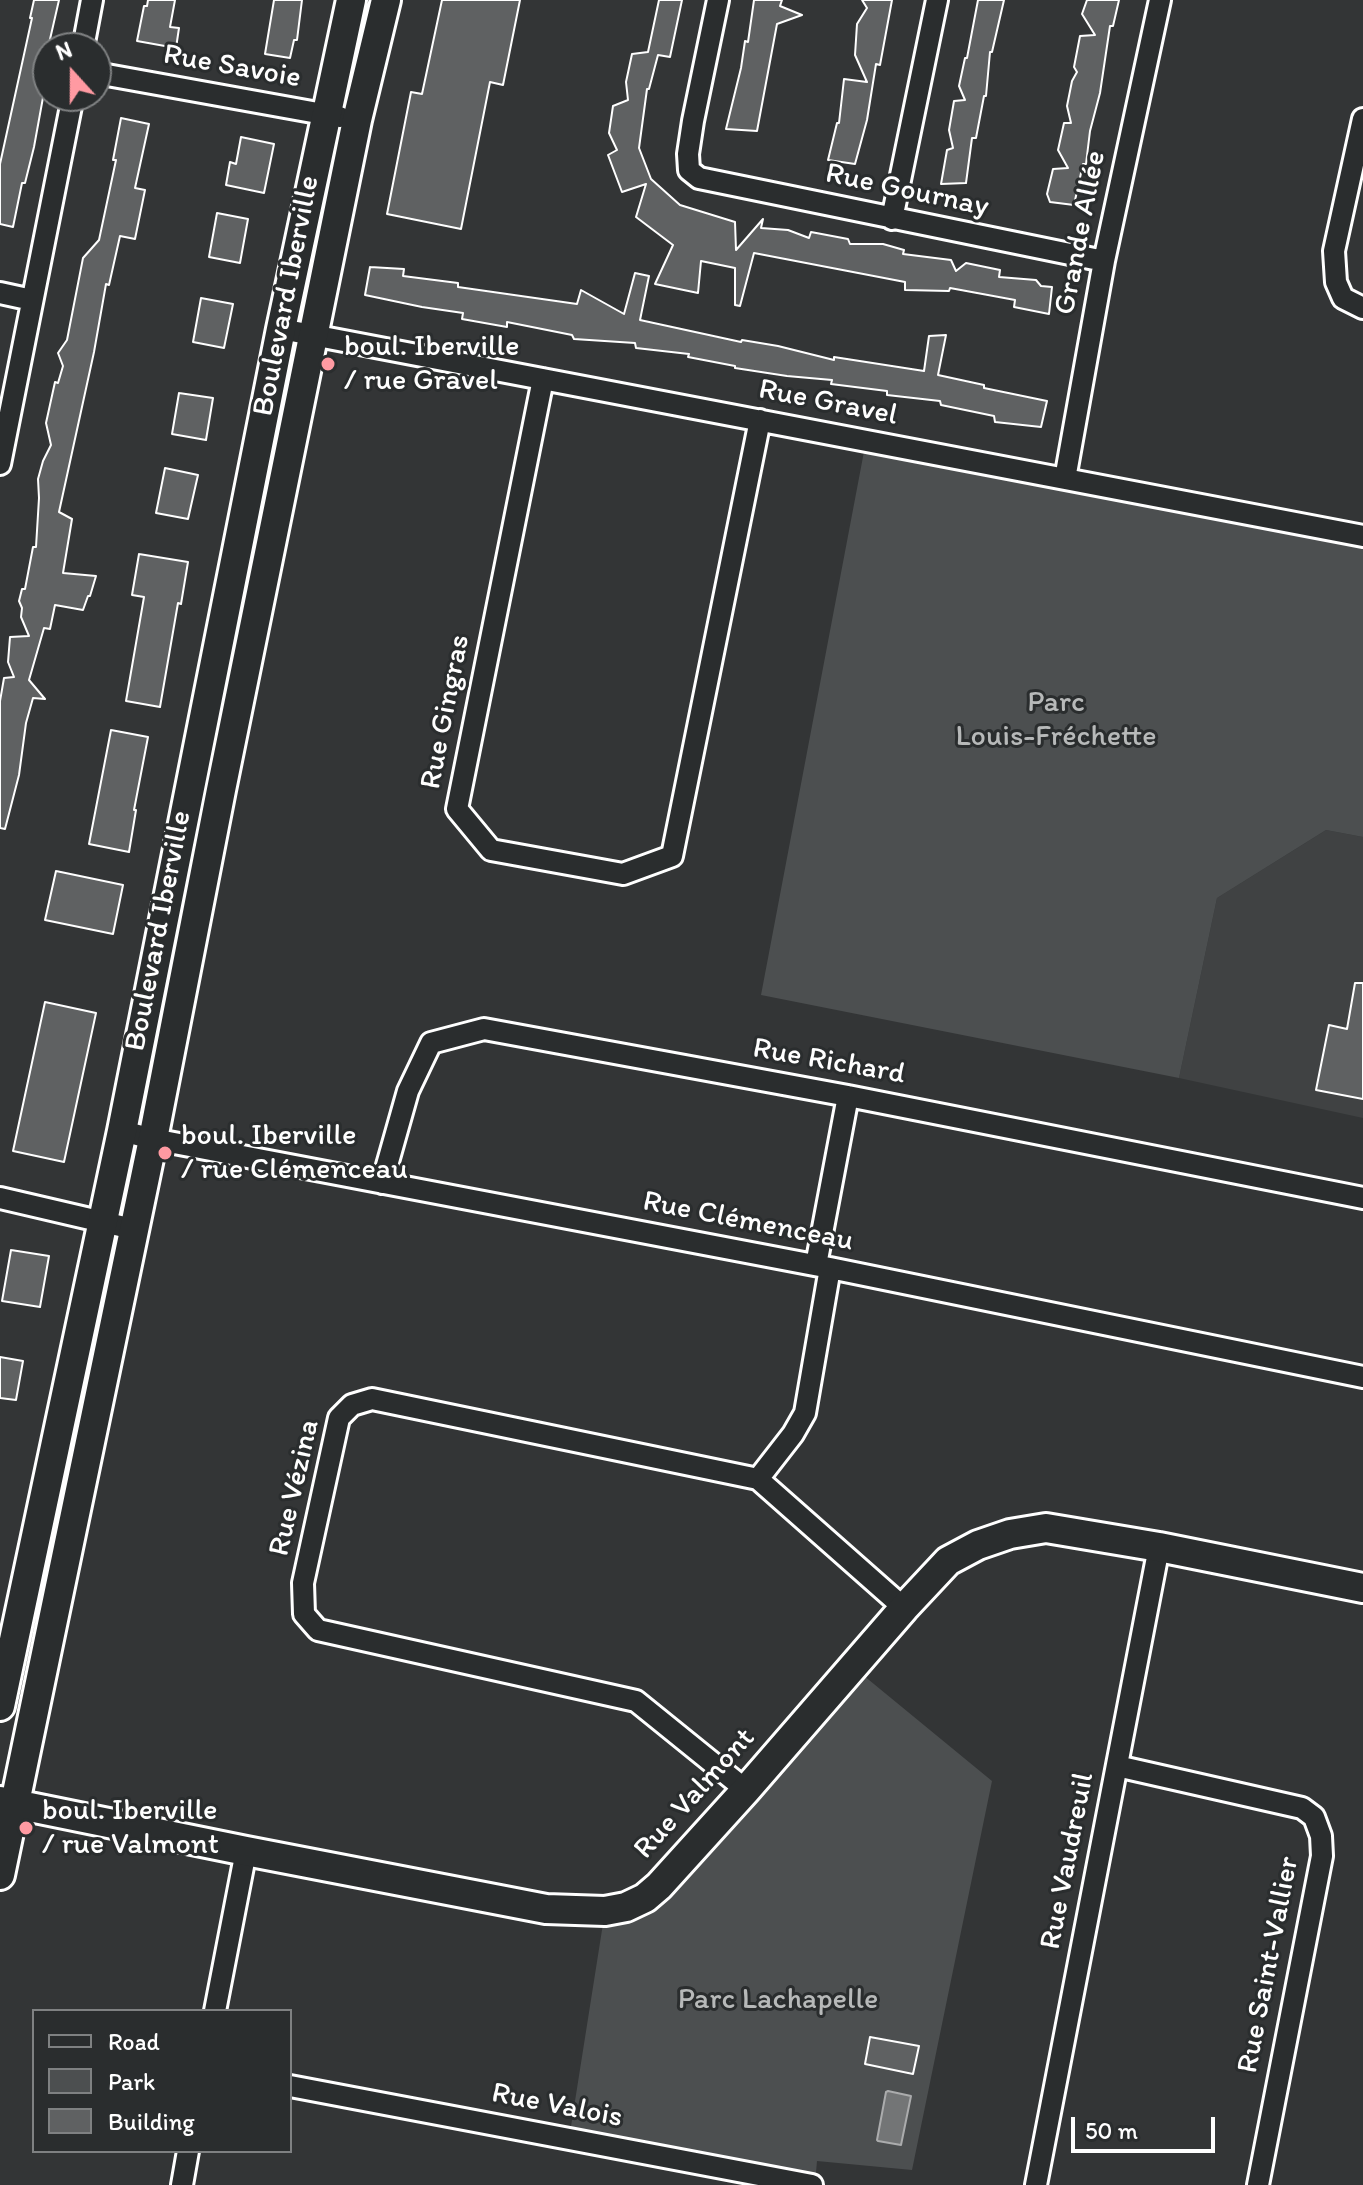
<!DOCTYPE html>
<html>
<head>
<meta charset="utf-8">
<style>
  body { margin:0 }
  #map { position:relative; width:1363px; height:2185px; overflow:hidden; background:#333536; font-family:Itim,sans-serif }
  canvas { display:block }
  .legend { position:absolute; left:32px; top:2009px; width:260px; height:144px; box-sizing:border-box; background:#2a2d2e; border:2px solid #7f8182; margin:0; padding:10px 14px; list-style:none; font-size:24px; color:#fff }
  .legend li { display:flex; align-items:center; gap:16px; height:40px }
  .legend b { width:40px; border:2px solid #7f8182 }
  .north { position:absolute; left:32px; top:32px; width:80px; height:80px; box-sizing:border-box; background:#2a2d2e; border:2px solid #7f8182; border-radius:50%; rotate:339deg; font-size:22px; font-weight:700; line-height:32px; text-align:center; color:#fff }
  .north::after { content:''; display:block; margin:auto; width:28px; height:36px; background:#ff9aa2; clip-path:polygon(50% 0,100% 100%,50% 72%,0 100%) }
  .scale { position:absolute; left:1071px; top:2117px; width:144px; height:36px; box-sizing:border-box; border:4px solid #fff; border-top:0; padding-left:10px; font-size:24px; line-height:28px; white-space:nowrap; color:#fff; -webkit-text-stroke:6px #2a2d2e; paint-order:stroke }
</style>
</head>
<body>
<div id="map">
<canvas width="1363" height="2185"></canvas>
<ul class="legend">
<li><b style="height:10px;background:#2a2d2e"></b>Road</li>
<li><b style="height:22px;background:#4c4f50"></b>Park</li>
<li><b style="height:22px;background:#5f6162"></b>Building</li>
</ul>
<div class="north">N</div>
<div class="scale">50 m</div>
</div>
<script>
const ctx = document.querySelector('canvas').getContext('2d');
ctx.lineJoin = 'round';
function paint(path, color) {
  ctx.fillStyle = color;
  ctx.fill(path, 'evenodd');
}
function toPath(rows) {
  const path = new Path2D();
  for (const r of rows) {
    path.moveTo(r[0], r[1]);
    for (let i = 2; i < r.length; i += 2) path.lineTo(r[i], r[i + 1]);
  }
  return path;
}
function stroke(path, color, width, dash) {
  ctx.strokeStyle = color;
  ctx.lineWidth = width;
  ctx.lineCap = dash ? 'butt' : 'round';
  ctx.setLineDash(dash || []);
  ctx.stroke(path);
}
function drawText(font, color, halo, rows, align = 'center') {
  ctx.font = font + ' Itim,sans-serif';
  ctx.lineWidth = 6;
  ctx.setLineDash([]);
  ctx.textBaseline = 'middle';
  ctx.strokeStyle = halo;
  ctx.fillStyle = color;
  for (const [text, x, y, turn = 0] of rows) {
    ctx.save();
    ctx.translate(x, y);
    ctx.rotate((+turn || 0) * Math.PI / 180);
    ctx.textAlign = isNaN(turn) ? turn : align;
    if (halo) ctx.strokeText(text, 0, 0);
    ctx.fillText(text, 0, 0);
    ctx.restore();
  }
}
const built = toPath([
  [1326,830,1363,837,1363,1118,1179,1078,1217,898]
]);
const green = toPath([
  [866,441,1363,536,1363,837,1326,830,1217,898,1179,1078,761,995],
  [852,1666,992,1781,912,2170,817,2161,815,2184,569,2139,605,1911,626,1907]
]);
const water = toPath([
  [888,2091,911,2096,901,2145,878,2141,877,2140,886,2092,888,2091]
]);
const building = toPath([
  [34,0,59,0,48,48,48,62,41,91,44,92,34,147,25,183,22,183,13,227,0,224,0,164,32,18,30,18,34,0],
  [148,0,175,0,170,27,179,28,176,48,137,41,144,6,147,6,148,0],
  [274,0,302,0,297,40,294,40,290,58,265,54,274,0],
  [442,0,520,0,503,85,490,82,461,229,387,214,411,92,422,94,442,0],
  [659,0,682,0,670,57,658,55,649,89,647,89,639,148,651,179,680,205,735,222,736,250,763,219,761,228,788,230,809,238,811,232,848,239,850,244,883,244,904,250,903,254,951,260,956,271,966,263,1000,270,999,277,1036,280,1041,286,1052,287,1049,314,1014,307,1015,300,950,288,949,291,905,290,905,282,754,253,740,306,735,305,735,268,701,261,698,293,655,284,673,245,636,217,646,184,622,192,608,155,617,150,609,133,613,106,628,100,626,82,632,54,648,52,659,0],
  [754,0,782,0,780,6,802,15,777,24,757,131,726,129,741,68,745,41,748,42,754,0],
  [862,0,892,0,880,65,876,64,867,120,855,164,828,160,837,123,839,123,844,79,867,82,855,55,857,24,867,8,862,0],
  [978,0,1004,0,992,52,990,52,986,96,984,96,976,138,972,138,966,183,941,184,947,150,953,148,949,130,954,101,965,100,959,86,965,58,967,58,978,0],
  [1087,0,1119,0,1113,26,1110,26,1100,93,1090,131,1086,164,1083,164,1074,205,1050,202,1047,194,1053,169,1068,168,1058,150,1064,123,1071,123,1067,106,1072,81,1077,72,1074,67,1080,36,1095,35,1082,14,1087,0],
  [121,118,149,124,135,188,145,190,135,239,120,236,109,285,106,284,94,352,59,512,72,519,63,573,96,576,90,596,88,596,83,610,55,605,50,629,44,628,29,680,45,699,33,698,26,723,19,775,5,829,0,828,0,701,4,678,14,677,8,662,10,637,29,636,21,617,22,608,19,601,22,589,25,589,33,547,36,547,39,498,38,479,43,461,51,445,46,423,55,382,58,383,63,366,58,353,67,340,83,258,99,240,116,160,113,160,121,118],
  [241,137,274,144,264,193,226,185,230,162,236,164,241,137],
  [217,213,248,219,240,263,209,257,217,213],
  [370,267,404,269,403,276,458,283,458,287,577,304,581,290,624,314,635,273,649,276,640,320,741,342,742,340,778,346,834,360,834,357,924,371,929,336,946,335,938,375,984,385,984,388,1047,401,1041,427,995,422,994,416,941,405,940,401,887,395,887,391,831,384,832,380,787,376,735,368,735,366,688,357,689,354,636,348,635,343,574,339,572,335,507,322,507,327,462,319,463,313,422,307,365,295,370,267],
  [201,298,233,304,224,348,193,342,201,298],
  [179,393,213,398,206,440,172,434,179,393],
  [165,468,198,475,188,519,156,513,165,468],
  [139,554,188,562,181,604,178,603,160,707,126,701,144,597,132,595,139,554],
  [111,730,148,737,134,810,136,810,129,852,89,844,111,730],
  [56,871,123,885,113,934,45,920,56,871],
  [1355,983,1363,983,1363,1099,1316,1090,1329,1025,1347,1029,1355,983],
  [45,1002,96,1013,64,1162,13,1151,45,1002],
  [11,1250,49,1256,40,1307,2,1301,11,1250],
  [0,1357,23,1361,16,1400,0,1398,0,1357],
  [870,2037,919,2046,913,2074,865,2064,870,2037]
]);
const street = toPath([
  [718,0,693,121,688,154,689,170,699,178,1104,261],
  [83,48,92,0],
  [96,73,340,117],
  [1363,119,1334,251,1336,282,1343,298,1363,308],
  [892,219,937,0],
  [0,293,32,300],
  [281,329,1363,536],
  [543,379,457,809,491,850,623,874,672,856,760,420],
  [0,464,73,96],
  [1065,479,1104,261,1160,0],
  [122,1131,153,1139,830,1268,1363,1377],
  [382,1183,408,1091,431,1043,484,1029,848,1096,1363,1198],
  [0,1198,133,1229],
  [816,1265,848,1096],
  [758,1479,793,1434,805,1413,830,1268],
  [1117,1766,1302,1808,1314,1817,1321,1836,1322,1856,1258,2185],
  [746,1790,636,1701,318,1630,304,1614,303,1583,339,1418,352,1405,372,1399,758,1479,904,1608],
  [215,2011,246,1851],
  [290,2086,812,2185],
  [182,2185,188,2151],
  [1036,2185,1159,1547]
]);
const secondary = toPath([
  [0,1706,122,1131,281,329,351,0],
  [0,1801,246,1851,546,1909,605,1911,626,1907,645,1898,659,1886,746,1790,904,1608,948,1561,978,1545,1010,1534,1046,1528,1159,1547,1363,1588],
  [0,1875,153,1139,221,790,357,120,386,0]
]);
const markers = [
  [328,364,8,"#ff9aa2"],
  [165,1153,8,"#ff9aa2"],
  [26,1828,8,"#ff9aa2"]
];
const streetNames = [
  ["Rue Savoie",232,67,10],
  ["Rue Gournay",907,191,12],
  ["Grande Allée",1081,233,-79],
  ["Boulevard Iberville",287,296,-79],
  ["Rue Gravel",828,403,11],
  ["Rue Gingras",446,712,-79],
  ["Boulevard Iberville",159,931,-79],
  ["Rue Richard",829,1062,10],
  ["Rue Clémenceau",748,1222,11],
  ["Rue Vézina",295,1488,-77],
  ["Rue Valmont",695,1794,-48],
  ["Rue Vaudreuil",1068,1861,-79],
  ["Rue Saint-Vallier",1269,1965,-79],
  ["Rue Valois",557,2106,11]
];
const poiNames = [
  ["boul. Iberville",344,347],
  ["/ rue Gravel",344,381],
  ["boul. Iberville",181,1136],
  ["/ rue Clémenceau",181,1170],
  ["boul. Iberville",42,1811],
  ["/ rue Valmont",42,1845]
];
const parkNames = [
  ["Parc",1056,703],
  ["Louis-Fréchette",1056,737],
  ["Parc Lachapelle",778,2000]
];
paint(built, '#404243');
paint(green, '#4c4f50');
paint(water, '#737576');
stroke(water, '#abacad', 2);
paint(building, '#5f6162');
stroke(building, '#fff', 2);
stroke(street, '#fff', 26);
stroke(secondary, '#fff', 34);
stroke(street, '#2a2d2e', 20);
stroke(secondary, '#2a2d2e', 28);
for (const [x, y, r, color] of markers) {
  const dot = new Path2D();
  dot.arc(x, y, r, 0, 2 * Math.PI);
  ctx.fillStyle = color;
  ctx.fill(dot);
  stroke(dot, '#2a2d2e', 3);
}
drawText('30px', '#fff', '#2a2d2e', streetNames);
drawText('30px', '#fff', '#2a2d2e', poiNames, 'left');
drawText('30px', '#b7b9b9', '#2a2d2e', parkNames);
</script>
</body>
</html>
